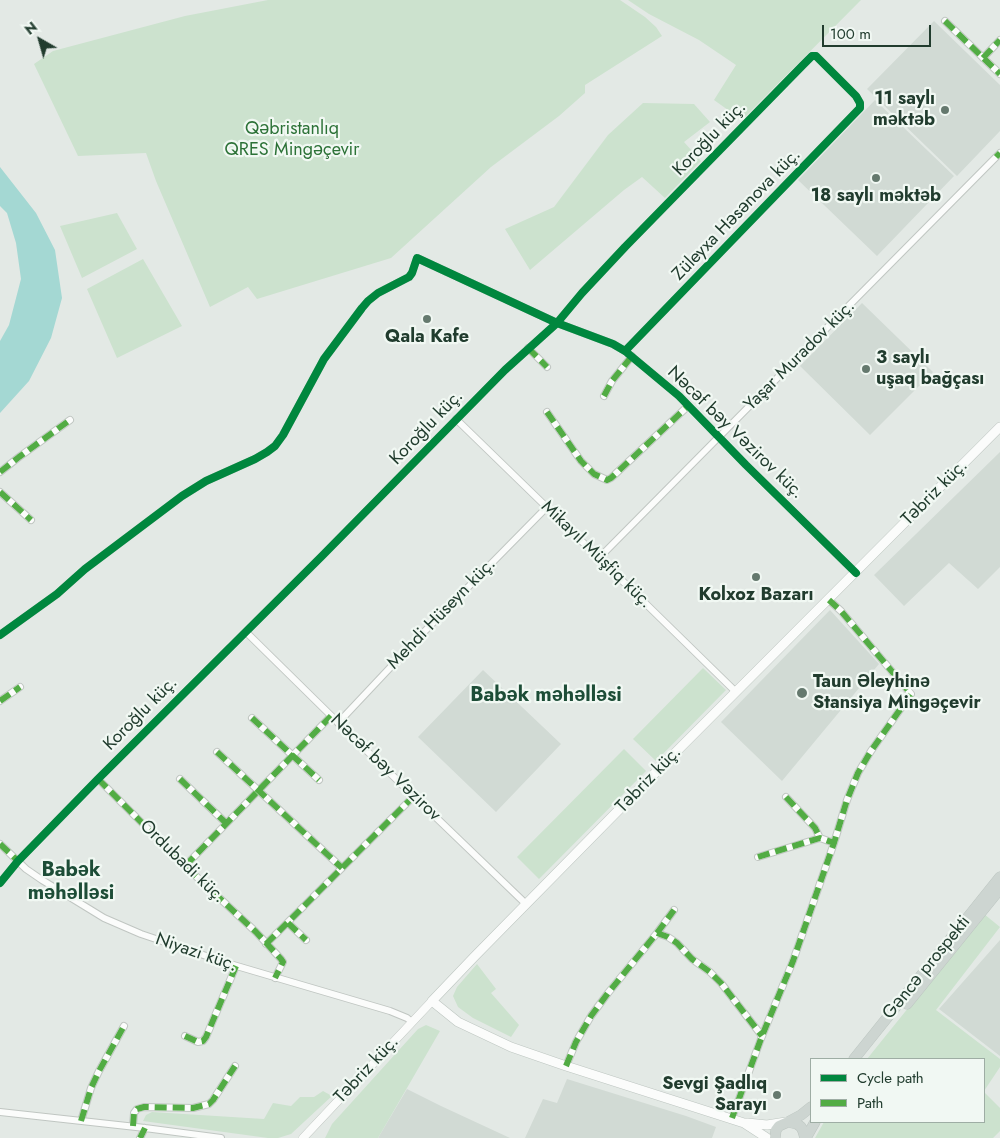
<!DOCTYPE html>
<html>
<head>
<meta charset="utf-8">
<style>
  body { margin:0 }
  #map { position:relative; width:1000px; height:1138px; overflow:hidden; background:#e3e9e5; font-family:Jost,sans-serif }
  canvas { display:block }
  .legend { position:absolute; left:810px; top:1058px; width:175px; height:65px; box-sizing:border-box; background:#f1f8f3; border:1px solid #9eada4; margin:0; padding:6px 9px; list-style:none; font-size:15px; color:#213c2e }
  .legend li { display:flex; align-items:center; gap:10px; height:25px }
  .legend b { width:25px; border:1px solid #9eada4 }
  .north { position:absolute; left:15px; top:15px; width:50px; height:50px; -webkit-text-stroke:4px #f1f8f3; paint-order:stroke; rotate:322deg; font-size:14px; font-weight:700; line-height:20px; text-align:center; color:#213c2e }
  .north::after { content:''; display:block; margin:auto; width:18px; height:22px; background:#213c2e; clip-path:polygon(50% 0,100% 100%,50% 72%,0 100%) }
  .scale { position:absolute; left:822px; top:25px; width:109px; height:22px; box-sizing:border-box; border:2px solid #213c2e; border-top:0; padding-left:6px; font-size:15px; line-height:18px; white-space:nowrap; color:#213c2e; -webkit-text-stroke:4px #f1f8f3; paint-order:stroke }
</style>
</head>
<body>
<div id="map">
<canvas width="1000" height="1138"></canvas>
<ul class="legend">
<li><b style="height:6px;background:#00873e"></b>Cycle path</li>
<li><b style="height:6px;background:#52ac44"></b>Path</li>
</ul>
<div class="north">N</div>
<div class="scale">100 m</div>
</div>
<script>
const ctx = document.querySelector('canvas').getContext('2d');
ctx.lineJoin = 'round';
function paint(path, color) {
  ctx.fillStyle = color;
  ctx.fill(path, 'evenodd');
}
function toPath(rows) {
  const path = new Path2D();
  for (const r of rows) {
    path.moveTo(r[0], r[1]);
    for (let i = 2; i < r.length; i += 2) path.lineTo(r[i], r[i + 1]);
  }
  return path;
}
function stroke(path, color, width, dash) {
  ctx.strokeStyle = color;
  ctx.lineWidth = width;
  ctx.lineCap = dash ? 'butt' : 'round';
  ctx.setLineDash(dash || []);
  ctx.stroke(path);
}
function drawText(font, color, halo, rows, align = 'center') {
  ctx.font = font + ' Jost,sans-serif';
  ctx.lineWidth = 4.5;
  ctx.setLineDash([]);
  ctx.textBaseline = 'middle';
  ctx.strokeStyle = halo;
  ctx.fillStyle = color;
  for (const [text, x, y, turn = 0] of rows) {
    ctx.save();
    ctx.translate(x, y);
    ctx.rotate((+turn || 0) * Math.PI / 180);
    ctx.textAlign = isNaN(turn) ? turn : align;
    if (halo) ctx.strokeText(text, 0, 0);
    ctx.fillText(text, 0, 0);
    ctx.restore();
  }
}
const built = toPath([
  [934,21,1000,85,1000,131,957,176,867,89],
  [875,100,954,176,877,256,798,180],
  [862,303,933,372,870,435,800,366],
  [1000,452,1000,567,978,589,949,563,904,606,874,575],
  [830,610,879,664,782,781,721,722],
  [483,670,561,744,496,812,418,737],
  [1000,940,1000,1056,939,1009],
  [567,1079,686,1116,716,1127,712,1138,525,1138,543,1099,557,1103],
  [407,1089,441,1106,510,1138,378,1138]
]);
const green = toPath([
  [268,0,620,0,645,17,656,27,662,36,585,85,585,93,559,116,491,167,391,258,257,299,248,287,210,307,156,181,146,153,78,156,34,64,53,51,185,16],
  [628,0,861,0,742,120,714,100,736,65,699,40,649,14],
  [643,103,694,104,710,122,684,142,701,161,665,198,642,177,624,190,530,270,505,229,554,207,608,135],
  [117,213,137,249,82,278,60,226],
  [143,259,182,326,117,358,87,289],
  [703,668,726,690,656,761,633,739],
  [624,749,646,771,539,879,517,857],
  [984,914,1000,927,936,1010,1000,1059,1000,1067,984,1091,984,1059,867,1059],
  [477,964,496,989,491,993,519,1025,511,1037,473,1018,458,1007,453,996,457,987],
  [426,1025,440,1031,378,1138,325,1138,332,1124,418,1029],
  [323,1091,332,1096,291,1134,278,1138,268,1138,143,1121,146,1115,152,1112,264,1119,273,1103,291,1106,300,1097,314,1097],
  [984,1092,1000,1108,1000,1131,993,1138,815,1138,824,1122,984,1122]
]);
const water = toPath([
  [0,167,36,213,55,250,62,298,51,338,29,381,0,413,0,341,9,325,21,279,16,243,7,213,0,206]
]);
const minor = toPath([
  [945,21,1000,74],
  [983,58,1000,40],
  [528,348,547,367],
  [604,396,612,381,632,356],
  [547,412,581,461,594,474,607,480,611,478,688,406],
  [456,419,599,558,736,692],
  [0,472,19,457,70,420],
  [0,492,31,520],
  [599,558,1000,153],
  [246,632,367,751,526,904],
  [0,635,57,594,85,569,182,496,206,481,255,459,267,452,275,446,283,435,324,359,362,308,368,301,378,293,409,277,412,273,417,258,557,323,613,344,625,351,679,396,746,465,856,573],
  [0,701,20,687],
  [252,718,319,780],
  [338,723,418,638,547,507],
  [217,752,342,868],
  [98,779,185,866,256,932,281,959,283,962,275,978],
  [180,779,226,823],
  [786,797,815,828,820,838],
  [0,844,26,869,42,880,104,918,141,934,230,964,390,1011,407,1018,412,1022],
  [758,857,820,838,834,843],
  [185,866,331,716],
  [0,883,18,861,98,779,322,556,505,370,557,323,582,293,625,247,803,65,812,56,816,56,856,96,860,103,860,108,625,351],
  [288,923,306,940],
  [657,933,668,937,677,943,692,959,710,972,721,983,762,1036],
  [266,944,414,796],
  [185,1036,198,1042,203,1041,206,1037,236,966],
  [566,1066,576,1042,591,1016,608,993,657,933,674,910],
  [0,1112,145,1128,221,1138],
  [732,1118,762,1036,793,961,834,843,847,800,858,773,871,751,911,694,841,611,829,600],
  [81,1121,91,1088,99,1071,124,1026],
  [133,1126,134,1113,137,1109,144,1107,193,1108,209,1104,213,1100,235,1066],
  [140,1138,145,1128]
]);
const tertiary = toPath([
  [303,1138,432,1001]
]);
const secondary = toPath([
  [747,1123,767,1125,786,1122],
  [767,1138,744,1123,566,1066,511,1047,458,1022,432,1001,474,957,658,770,1000,427]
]);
const primary = toPath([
  [907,1004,1000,889],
  [854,1059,1000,877],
  [788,1122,801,1115,811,1107],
  [775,1138,776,1130,779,1126,788,1122,797,1124,801,1127,803,1131,805,1138],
  [806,1138,815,1122]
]);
const quiet = toPath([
  [945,21,1000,74],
  [983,58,1000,40],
  [996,157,1000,153],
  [528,348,547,367],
  [604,396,612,381,632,356],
  [547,412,581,461,594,474,607,480,611,478,688,406],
  [0,472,19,457,70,420],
  [0,492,31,520],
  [0,701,20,687],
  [252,718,319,780],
  [217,752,342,868],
  [98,779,185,866,256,932,281,959,283,962,275,978],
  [180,779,226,823],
  [786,797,815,828,820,838],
  [0,844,18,861,16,863],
  [758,857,820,838,834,843],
  [185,866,331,716],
  [288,923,306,940],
  [657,933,668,937,677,943,692,959,710,972,721,983,762,1036],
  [266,944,414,796],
  [185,1036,198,1042,203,1041,206,1037,236,966],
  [566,1066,576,1042,591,1016,608,993,657,933,674,910],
  [732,1118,762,1036,793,961,834,843,847,800,858,773,871,751,911,694,841,611,829,600],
  [81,1121,91,1088,99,1071,124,1026],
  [133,1126,134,1113,137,1109,144,1107,193,1108,209,1104,213,1100,235,1066],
  [140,1138,145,1128]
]);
const cycleway = toPath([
  [0,635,57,594,85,569,182,496,206,481,255,459,267,452,275,446,283,435,324,359,362,308,368,301,378,293,409,277,412,273,417,258,557,323,613,344,625,351,679,396,746,465,856,573],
  [0,883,18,861,98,779,322,556,505,370,557,323,582,293,625,247,803,65,812,56,816,56,856,96,860,103,860,108,625,351]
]);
const markers = [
  [945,110,5,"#65796e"],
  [876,178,5,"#65796e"],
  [427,319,5,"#65796e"],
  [866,369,5,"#65796e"],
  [756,577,5,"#65796e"],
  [802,693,6,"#65796e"],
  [777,1095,5,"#65796e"]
];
const poiNames = [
  ["11 saylı",935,100,"right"],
  ["məktəb",935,121,"right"],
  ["18 saylı məktəb",876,197],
  ["Qala Kafe",427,338],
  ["3 saylı",876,359,"left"],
  ["uşaq bağçası",876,380,"left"],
  ["Kolxoz Bazarı",756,596],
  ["Taun Əleyhinə",813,683,"left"],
  ["Stansiya Mingəçevir",813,704,"left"],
  ["Sevgi Şadlıq",767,1085,"right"],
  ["Sarayı",767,1106,"right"]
];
const parkNames = [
  ["Qəbristanlıq",292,130],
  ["QRES Mingəçevir",292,151]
];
const streetNames = [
  ["Koroğlu küç.",710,139,-46],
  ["Züleyxa Həsənova küç.",737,215,-46],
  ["Yaşar Muradov küç.",800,356,-45],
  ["Koroğlu küç.",427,428,-46],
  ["Nəcəf bəy Vəzirov küç.",735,433,44],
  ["Təbriz küç.",935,493,-45],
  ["Mikayıl Müşfiq küç.",596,555,44],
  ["Mehdi Hüseyn küç.",442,614,-46],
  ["Koroğlu küç.",141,714,-45],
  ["Nəcəf bəy Vəzirov",385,768,44],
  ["Təbriz küç.",649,780,-46],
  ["Ordubadi küç.",182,862,44],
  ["Niyazi küç.",196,953,19],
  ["Gəncə prospekti",927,968,-51],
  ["Təbriz küç.",367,1070,-47]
];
const quarterNames = [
  ["Babək məhəlləsi",546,696],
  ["Babək",71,871],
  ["məhəlləsi",71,894]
];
paint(built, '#d1dad4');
paint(green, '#cce2ce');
paint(water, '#a4d8d3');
stroke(minor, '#c0c6c2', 8);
stroke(tertiary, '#c0c6c2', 9);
stroke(secondary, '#bdc5c0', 10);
stroke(primary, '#bcc5c0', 11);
stroke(minor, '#fbfcfb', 6);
stroke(tertiary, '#fbfcfb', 8);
stroke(secondary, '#fbfcfb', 9);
stroke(primary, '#cdd5d1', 10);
stroke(quiet, '#52ac44', 6, [12, 6]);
stroke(cycleway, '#00873e', 8);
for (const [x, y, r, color] of markers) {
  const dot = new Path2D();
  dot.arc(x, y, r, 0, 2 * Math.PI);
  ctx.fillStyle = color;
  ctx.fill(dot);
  stroke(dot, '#f1f8f3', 2);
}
drawText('bold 18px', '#213c2e', '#f1f8f3', poiNames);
drawText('18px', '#2c7237', '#f1f8f3', parkNames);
drawText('18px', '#213c2e', '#f1f8f3', streetNames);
drawText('bold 20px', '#1d4d37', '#f1f8f3', quarterNames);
</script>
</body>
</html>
